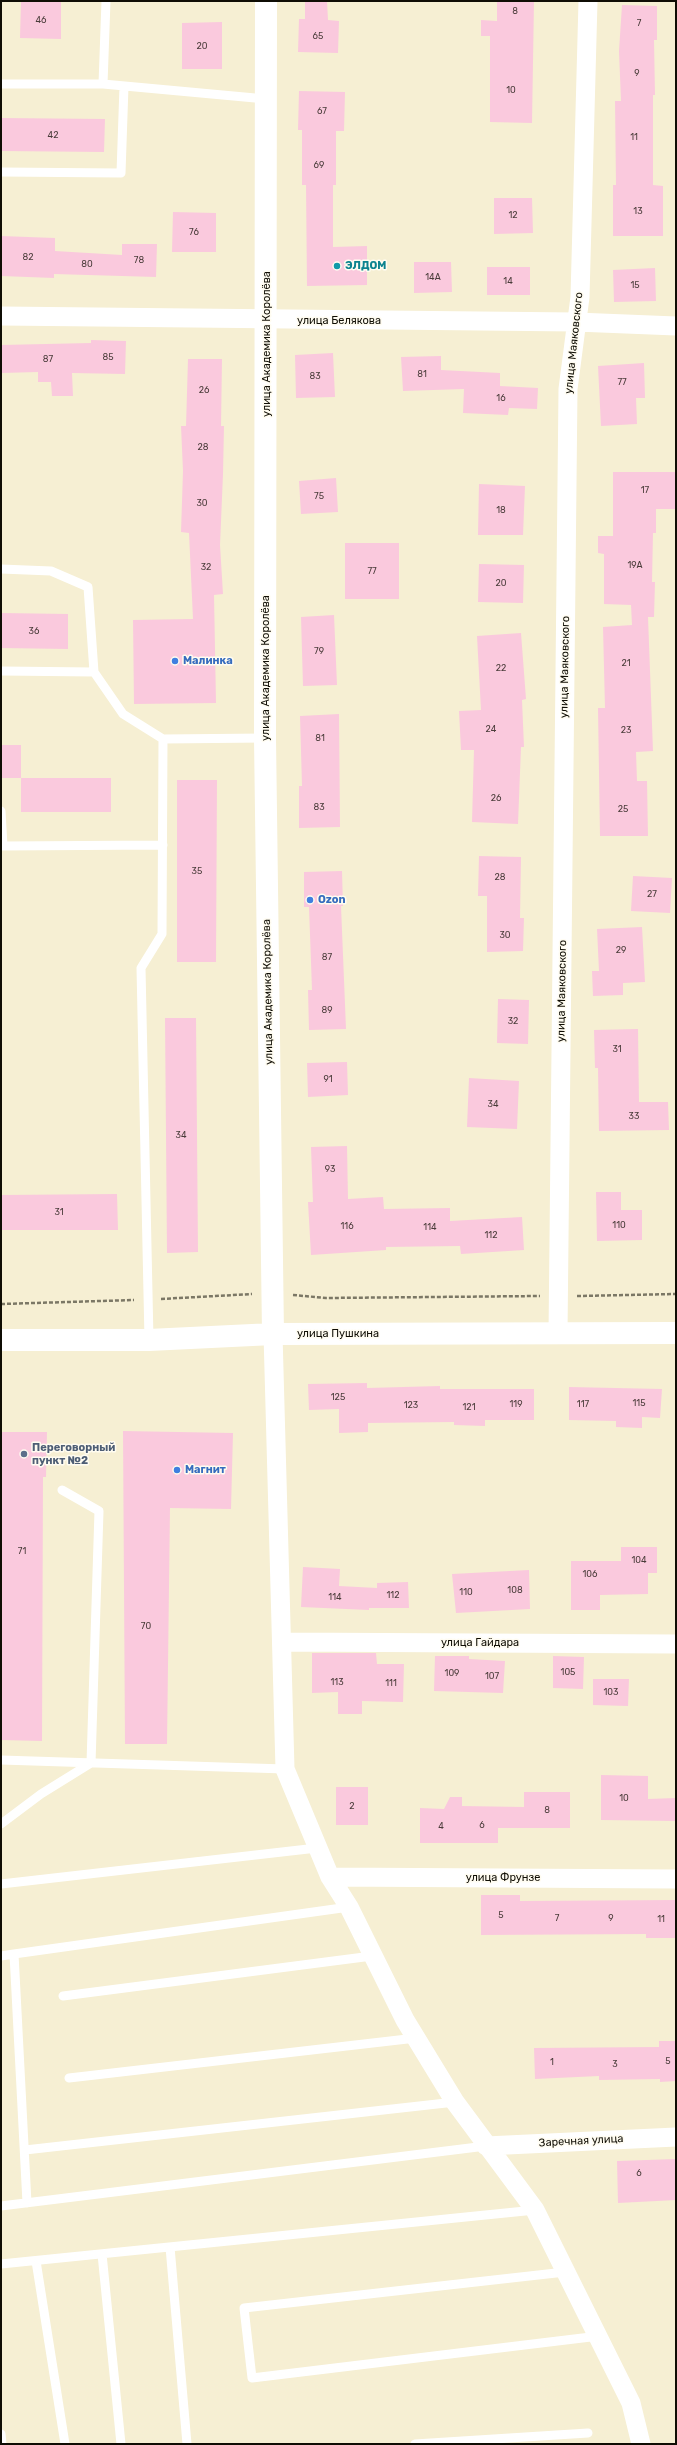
<!DOCTYPE html>
<html>
<head>
<meta charset="utf-8">
<style>
  body { margin:0 }
  #map { position:relative; width:677px; height:2445px; overflow:hidden; background:#f6efd3; font-family:Rubik,sans-serif }
  canvas { display:block }
  .frame { position:absolute; inset:0; border:2px solid #0f0d04; pointer-events:none }
</style>
</head>
<body>
<div id="map">
<canvas width="677" height="2445"></canvas>
<div class="frame"></div>
</div>
<script>
const ctx = document.querySelector('canvas').getContext('2d');
ctx.lineJoin = 'round';
function paint(path, color) {
  ctx.fillStyle = color;
  ctx.fill(path, 'evenodd');
}
function toPath(rows) {
  const path = new Path2D();
  for (const r of rows) {
    path.moveTo(r[0], r[1]);
    for (let i = 2; i < r.length; i += 2) path.lineTo(r[i], r[i + 1]);
  }
  return path;
}
function stroke(path, color, width, dash) {
  ctx.strokeStyle = color;
  ctx.lineWidth = width;
  ctx.lineCap = dash ? 'butt' : 'round';
  ctx.setLineDash(dash || []);
  ctx.stroke(path);
}
function drawText(font, color, halo, rows, align = 'center') {
  ctx.font = font + ' Rubik,sans-serif';
  ctx.lineWidth = 3;
  ctx.setLineDash([]);
  ctx.textBaseline = 'middle';
  ctx.strokeStyle = halo;
  ctx.fillStyle = color;
  for (const [text, x, y, turn = 0] of rows) {
    ctx.save();
    ctx.translate(x, y);
    ctx.rotate((+turn || 0) * Math.PI / 180);
    ctx.textAlign = isNaN(turn) ? turn : align;
    if (halo) ctx.strokeText(text, 0, 0);
    ctx.fillText(text, 0, 0);
    ctx.restore();
  }
}
const building = toPath([
  [21,1,61,1,61,39,20,38],
  [305,1,327,1,328,20,339,21,338,53,298,52,299,19,305,19],
  [497,1,534,1,532,123,490,122,490,36,481,36,481,20,497,21],
  [622,5,657,6,657,40,654,40,655,95,653,95,653,185,663,186,663,236,613,236,613,185,616,185,615,101,621,101,619,51],
  [222,22,222,69,182,69,182,23],
  [299,91,345,92,344,131,336,131,336,185,333,185,333,247,367,246,367,285,307,286,306,185,302,185,302,130,298,130],
  [1,118,105,119,104,152,1,151],
  [494,198,532,198,533,233,494,234],
  [173,212,216,213,216,252,172,252],
  [1,236,55,238,55,251,122,255,122,244,157,244,156,277,54,274,54,278,1,276],
  [414,262,451,262,452,292,414,293],
  [487,267,530,267,530,295,487,295],
  [655,268,656,301,614,302,613,270],
  [91,340,126,341,125,374,72,373,73,396,52,396,51,382,38,382,38,372,1,373,1,345,91,343],
  [333,353,335,397,296,398,295,355],
  [441,356,441,370,500,373,500,386,538,388,537,409,509,408,508,415,463,413,464,389,403,391,401,357],
  [188,359,222,359,221,426,224,426,223,474,220,545,223,594,214,595,216,703,134,704,133,620,193,619,189,533,181,532,183,471,181,426,186,426],
  [644,363,645,398,636,398,637,424,601,426,598,366],
  [613,472,676,472,676,509,656,509,656,533,653,533,652,582,655,582,654,617,648,617,653,751,636,752,637,781,647,781,648,836,600,836,598,708,605,708,603,627,632,625,631,605,604,604,604,554,598,553,598,536,613,536],
  [336,478,338,512,301,514,299,481],
  [479,484,525,486,523,535,478,535],
  [345,543,399,543,399,599,345,599],
  [479,564,524,565,523,603,478,602],
  [1,613,68,614,68,649,1,648],
  [334,615,337,685,303,686,301,617],
  [521,633,526,699,522,700,524,747,521,747,518,824,472,822,474,750,461,750,459,711,481,710,477,636],
  [339,714,340,827,299,828,299,786,302,786,300,716],
  [1,745,21,745,21,778,1,778],
  [21,778,111,778,111,812,21,812],
  [177,780,217,780,216,962,177,962],
  [479,856,521,857,520,918,524,918,523,951,487,952,487,896,478,896],
  [342,871,343,906,341,906,346,1029,309,1030,308,990,312,990,309,907,304,907,304,872],
  [633,876,672,878,670,913,631,911],
  [642,927,645,982,623,983,623,995,593,996,592,971,599,971,597,929],
  [498,999,529,1000,528,1044,497,1043],
  [165,1018,196,1018,198,1252,167,1253],
  [638,1029,639,1102,668,1102,669,1130,599,1131,598,1068,595,1068,594,1030],
  [347,1062,348,1095,308,1097,307,1063],
  [469,1078,519,1081,517,1129,467,1127],
  [347,1146,348,1199,383,1197,384,1209,450,1208,450,1221,522,1217,524,1250,461,1254,460,1246,386,1247,386,1250,311,1255,308,1202,313,1202,311,1147],
  [596,1192,621,1192,621,1210,642,1210,642,1240,597,1241],
  [117,1194,118,1230,1,1230,1,1195],
  [367,1383,367,1388,440,1386,440,1389,534,1389,534,1420,485,1420,485,1426,454,1425,454,1422,368,1423,368,1432,339,1433,339,1409,309,1410,308,1384],
  [569,1387,662,1389,660,1418,642,1417,642,1428,616,1427,616,1421,569,1420],
  [123,1431,233,1433,231,1509,170,1508,167,1744,125,1744],
  [1,1432,47,1432,46,1477,43,1477,42,1741,1,1740],
  [621,1547,657,1547,657,1573,648,1573,648,1594,600,1595,600,1610,571,1610,571,1561,621,1561],
  [303,1567,340,1569,339,1586,377,1588,377,1583,408,1582,409,1608,369,1608,369,1610,301,1607],
  [529,1570,530,1609,456,1613,452,1574],
  [312,1653,376,1653,377,1664,404,1664,403,1702,362,1701,362,1714,338,1714,338,1692,312,1693],
  [435,1656,469,1656,469,1659,505,1661,503,1693,434,1691],
  [553,1656,584,1657,583,1689,553,1688],
  [593,1679,629,1679,628,1706,593,1705],
  [601,1775,648,1776,648,1799,676,1798,676,1821,601,1820],
  [336,1787,368,1787,368,1825,336,1825],
  [524,1792,570,1792,570,1828,498,1828,498,1843,420,1843,420,1808,444,1809,450,1797,462,1797,462,1806,524,1807],
  [481,1895,520,1895,520,1901,676,1900,676,1938,646,1938,646,1934,481,1935],
  [659,2041,676,2041,676,2081,660,2082,660,2079,599,2080,599,2076,535,2079,534,2048,659,2047],
  [676,2159,676,2200,618,2203,617,2161]
]);
const path = toPath([
  [293,1295,326,1298,540,1296],
  [577,1296,676,1294],
  [161,1299,252,1294],
  [1,1304,134,1300]
]);
const lane = toPath([
  [1,84,103,84,266,99],
  [103,84,106,1],
  [1,172,121,173,124,86],
  [1,569,51,571,88,587,94,672],
  [1,671,94,672,123,714,163,739],
  [1,811,3,846,163,845],
  [149,1340,141,968,162,934,163,739,265,738],
  [1,1760,285,1769],
  [1,1824,41,1794,91,1763,99,1511,62,1490],
  [1,1884,317,1848],
  [1,1956,14,1954],
  [63,1996,372,1956],
  [69,2078,416,2038],
  [25,2150,455,2102],
  [27,2203,14,1954,349,1907],
  [1,2206,486,2146],
  [170,2247,187,2444],
  [102,2254,121,2444],
  [36,2261,65,2444],
  [1,2264,535,2210],
  [565,2272,244,2308,252,2378,599,2336],
  [1,2434,2,2444],
  [415,2444,588,2433]
]);
const street = toPath([
  [1,316,576,322,676,326],
  [558,1333,568,389,580,297,588,1],
  [273,1334,285,1769,330,1877,349,1907,405,2020,455,2102,535,2210,631,2403,641,2444],
  [283,1642,676,1644],
  [330,1877,676,1879],
  [486,2146,676,2137]
]);
const secondary = toPath([
  [266,1,265,738,273,1334],
  [1,1340,149,1340,273,1334,676,1333]
]);
const markers = [
  [337,266,4,"#0f9aa8"],
  [175,661,4,"#3f7fe0"],
  [310,900,4,"#3f7fe0"],
  [24,1454,4,"#5c6f8a"],
  [177,1470,4,"#3f7fe0"]
];
const numberNames = [
  ["8",515,11],
  ["46",41,20],
  ["7",639,23],
  ["65",318,36],
  ["20",202,46],
  ["9",637,73],
  ["10",511,90],
  ["67",322,111],
  ["42",53,135],
  ["11",634,137],
  ["69",319,165],
  ["13",638,211],
  ["12",513,215],
  ["76",194,232],
  ["82",28,257],
  ["78",139,260],
  ["80",87,264],
  ["14А",433,277],
  ["14",508,281],
  ["15",635,285],
  ["85",108,357],
  ["87",48,359],
  ["81",422,374],
  ["83",315,376],
  ["77",622,382],
  ["26",204,390],
  ["16",501,398],
  ["28",203,447],
  ["17",645,490],
  ["75",319,496],
  ["30",202,503],
  ["18",501,510],
  ["19А",635,565],
  ["32",206,567],
  ["77",372,571],
  ["20",501,583],
  ["36",34,631],
  ["79",319,651],
  ["21",626,663],
  ["22",501,668],
  ["24",491,729],
  ["23",626,730],
  ["81",320,738],
  ["26",496,798],
  ["83",319,807],
  ["25",623,809],
  ["35",197,871],
  ["28",500,877],
  ["27",652,894],
  ["30",505,935],
  ["29",621,950],
  ["87",327,957],
  ["89",327,1010],
  ["32",513,1021],
  ["31",617,1049],
  ["91",328,1079],
  ["34",493,1104],
  ["33",634,1116],
  ["34",181,1135],
  ["93",330,1169],
  ["31",59,1212],
  ["110",619,1225],
  ["116",347,1226],
  ["114",430,1227],
  ["112",491,1235],
  ["125",338,1397],
  ["115",639,1403],
  ["119",516,1404],
  ["117",583,1404],
  ["123",411,1405],
  ["121",469,1407],
  ["71",22,1551],
  ["104",639,1560],
  ["106",590,1574],
  ["108",515,1590],
  ["110",466,1592],
  ["112",393,1595],
  ["114",335,1597],
  ["70",146,1626],
  ["105",568,1672],
  ["109",452,1673],
  ["107",492,1676],
  ["113",337,1682],
  ["111",391,1683],
  ["103",611,1692],
  ["10",624,1798],
  ["2",352,1806],
  ["8",547,1810],
  ["6",482,1825],
  ["4",441,1826],
  ["5",501,1915],
  ["7",557,1918],
  ["9",611,1918],
  ["11",661,1919],
  ["5",668,2061],
  ["1",552,2062],
  ["3",615,2064],
  ["6",639,2173]
];
const cultureNames = [
  ["ЭЛДОМ",345,266]
];
const streetNames = [
  ["улица Белякова",339,321],
  ["улица Маяковского",574,343,-84],
  ["улица Академика Королёва",267,344,-90],
  ["улица Маяковского",565,667,-89],
  ["улица Академика Королёва",266,668,-90],
  ["улица Маяковского",562,991,-89],
  ["улица Академика Королёва",268,992,-91],
  ["улица Пушкина",338,1334],
  ["улица Гайдара",480,1643],
  ["улица Фрунзе",503,1878],
  ["Заречная улица",581,2141,-3]
];
const shopNames = [
  ["Малинка",183,661],
  ["Ozon",318,900],
  ["Магнит",185,1470]
];
const serviceNames = [
  ["Переговорный",32,1448],
  ["пункт №2",32,1461]
];
paint(building, '#fac9dd');
stroke(path, '#7b7765', 2.5, [4, 2]);
stroke(lane, '#fff', 9);
stroke(street, '#fff', 19);
stroke(secondary, '#fff', 22);
for (const [x, y, r, color] of markers) {
  const dot = new Path2D();
  dot.arc(x, y, r, 0, 2 * Math.PI);
  ctx.fillStyle = color;
  ctx.fill(dot);
  stroke(dot, '#fffcf1', 1.5);
}
drawText('9px', '#4a3c3a', null, numberNames);
drawText('bold 11px', '#0d838f', '#fffcf1', cultureNames, 'left');
drawText('11px', '#0f0d04', '#fffcf1', streetNames);
drawText('bold 11px', '#366cbe', '#fffcf1', shopNames, 'left');
drawText('bold 11px', '#4e5e75', '#fffcf1', serviceNames, 'left');
</script>
</body>
</html>
